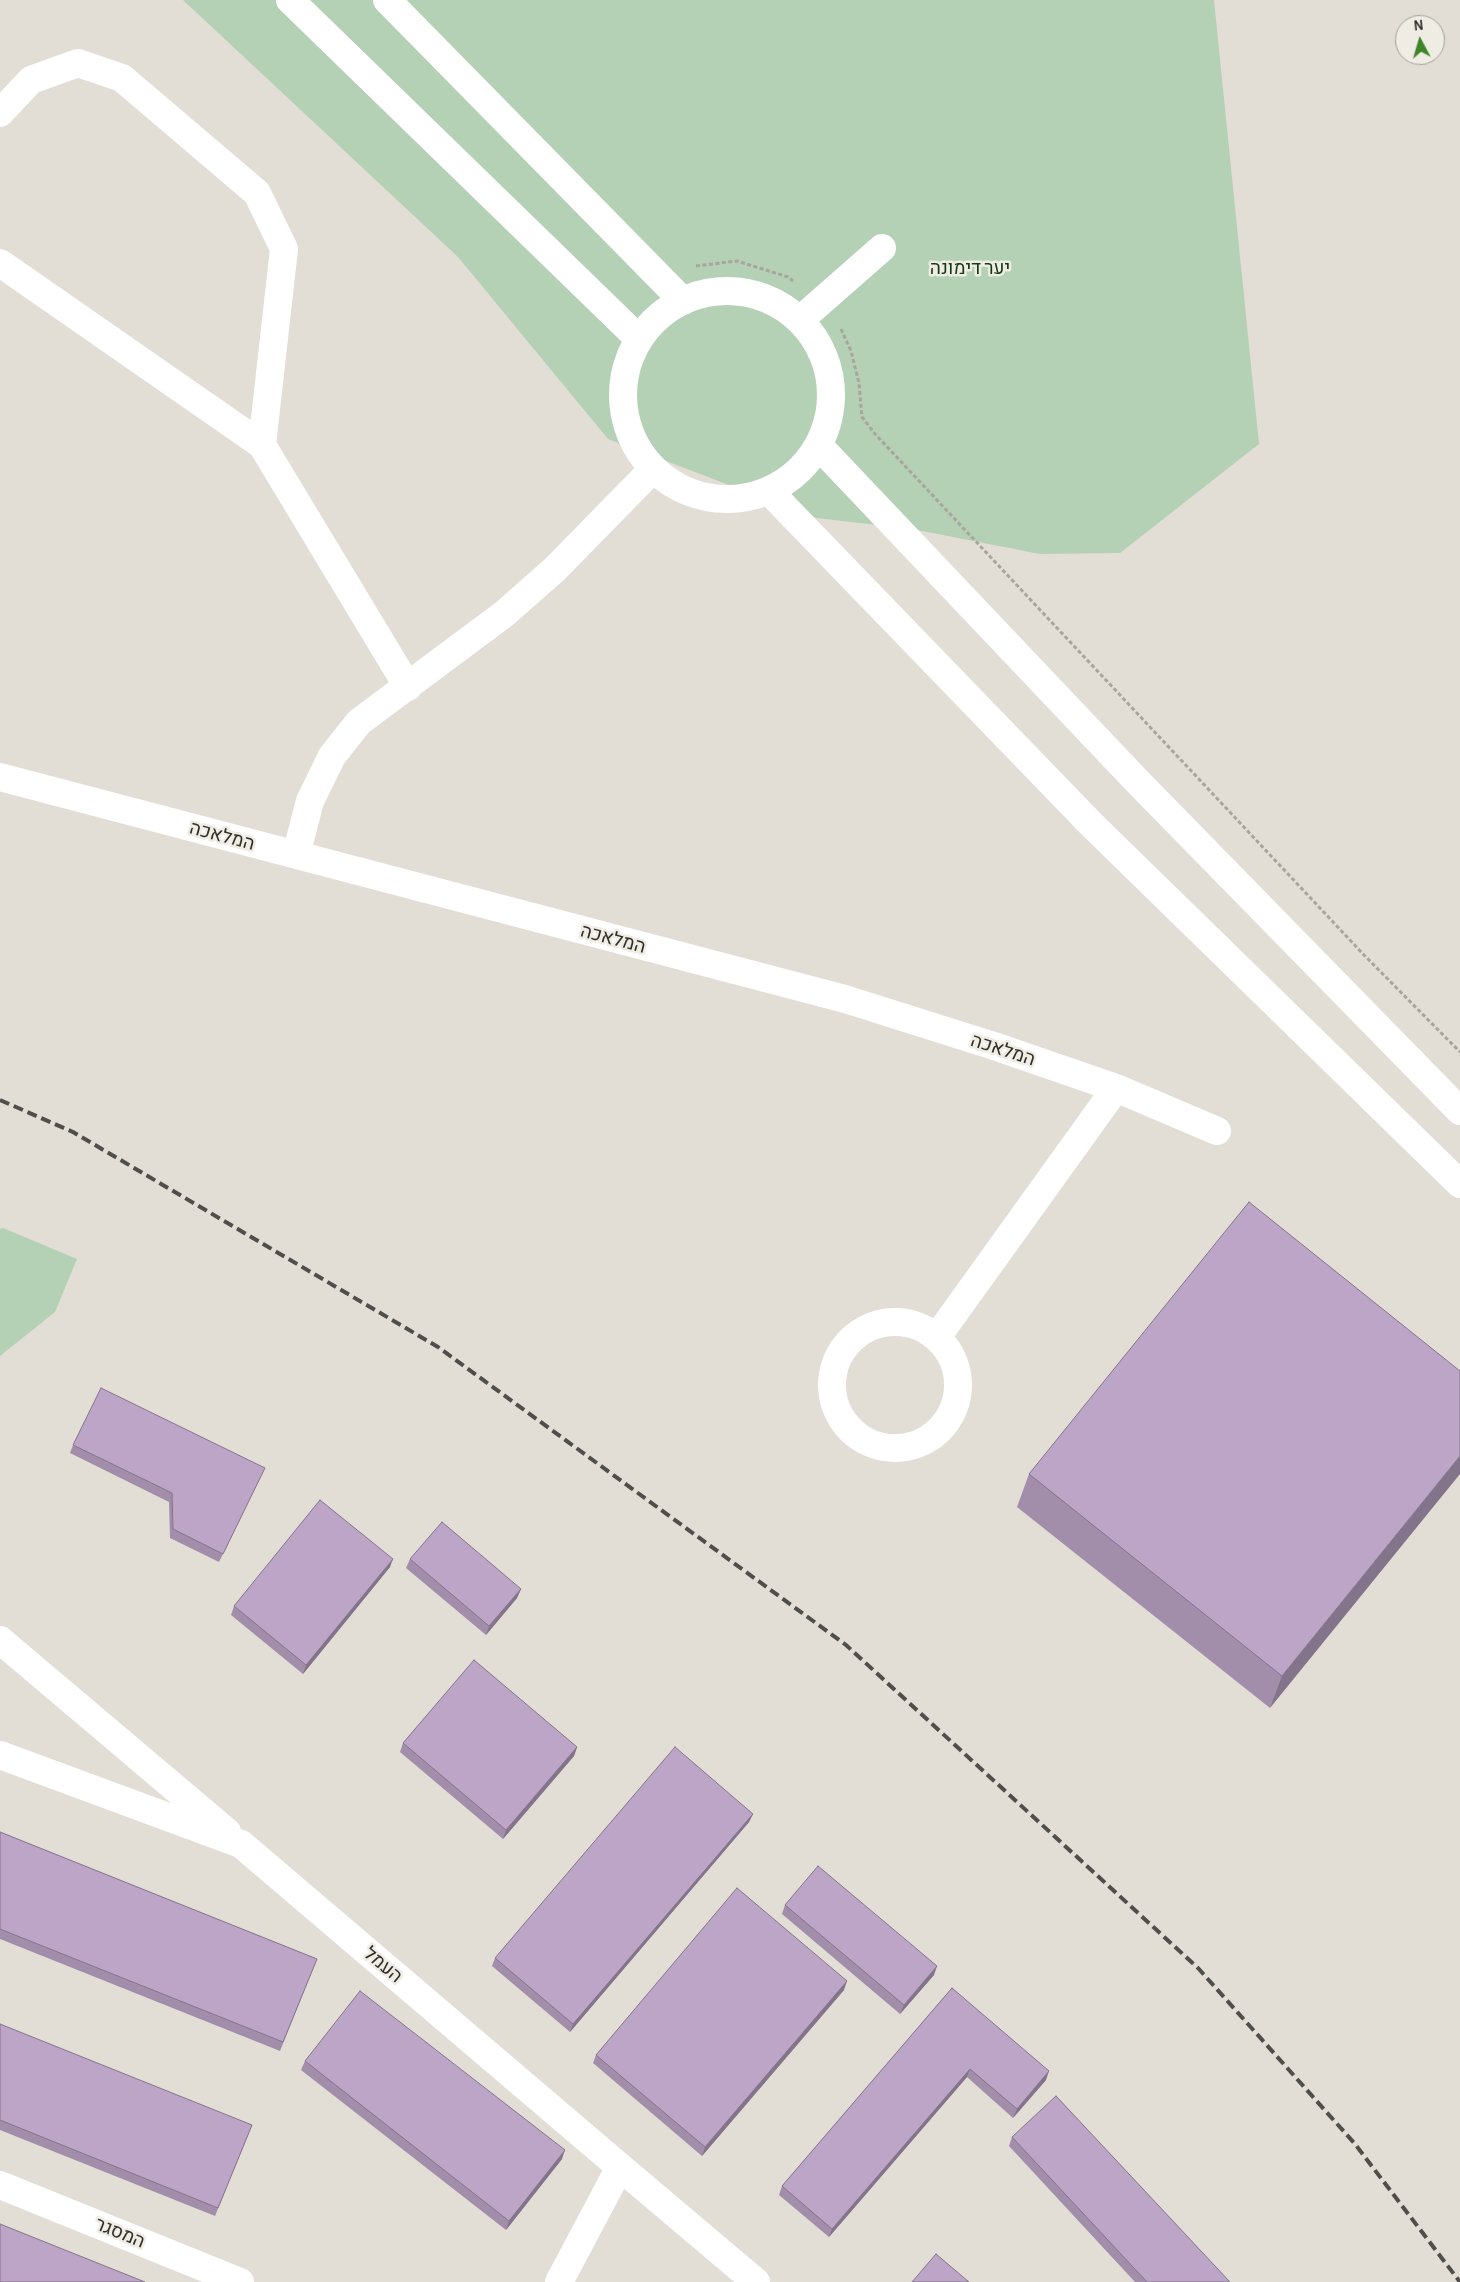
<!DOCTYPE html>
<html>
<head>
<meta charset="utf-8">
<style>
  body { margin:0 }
  #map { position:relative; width:1460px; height:2282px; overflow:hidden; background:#e2ded6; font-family:"Alegreya Sans",sans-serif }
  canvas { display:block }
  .north { position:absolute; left:1395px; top:15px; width:50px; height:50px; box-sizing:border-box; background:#efece3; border:1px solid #a2a099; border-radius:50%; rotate:354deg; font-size:14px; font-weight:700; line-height:20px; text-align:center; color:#2f2d2a }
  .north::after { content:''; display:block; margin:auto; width:18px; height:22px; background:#3f852a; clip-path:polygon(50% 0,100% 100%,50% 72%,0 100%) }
</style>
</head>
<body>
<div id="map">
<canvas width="1460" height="2282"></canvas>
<div class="north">N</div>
</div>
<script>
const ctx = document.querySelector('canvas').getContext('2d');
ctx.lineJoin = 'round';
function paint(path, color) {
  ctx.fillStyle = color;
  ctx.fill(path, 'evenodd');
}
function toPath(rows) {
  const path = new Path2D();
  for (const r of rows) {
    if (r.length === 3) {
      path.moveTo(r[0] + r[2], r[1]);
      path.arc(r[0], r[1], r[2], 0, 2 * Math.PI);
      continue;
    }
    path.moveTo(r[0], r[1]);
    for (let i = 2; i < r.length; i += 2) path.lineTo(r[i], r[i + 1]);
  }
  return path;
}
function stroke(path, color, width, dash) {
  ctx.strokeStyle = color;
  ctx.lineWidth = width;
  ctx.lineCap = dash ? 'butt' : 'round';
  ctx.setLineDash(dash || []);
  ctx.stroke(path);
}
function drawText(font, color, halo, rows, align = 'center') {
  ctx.font = font + ' "Alegreya Sans",Heebo,sans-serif';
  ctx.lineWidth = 5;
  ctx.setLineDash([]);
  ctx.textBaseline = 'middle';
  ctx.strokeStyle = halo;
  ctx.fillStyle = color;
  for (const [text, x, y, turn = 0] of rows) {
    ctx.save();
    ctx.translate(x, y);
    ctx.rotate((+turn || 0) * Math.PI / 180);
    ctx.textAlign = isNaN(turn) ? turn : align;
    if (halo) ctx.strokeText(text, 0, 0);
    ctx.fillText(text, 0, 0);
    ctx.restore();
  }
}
const green = toPath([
  [183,0,1214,0,1259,444,1120,553,1040,554,912,529,816,518,608,439,458,257],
  [3,1228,77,1259,55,1312,0,1356,0,1229]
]);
const path = toPath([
  [696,266,737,261,788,277,793,281],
  [841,329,851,351,859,383,862,417,875,434,1364,955,1460,1052]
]);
const minor = toPath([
  [0,113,31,80,78,63,122,78,257,193,284,249,262,445],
  [0,263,262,445,408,687],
  [800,320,882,248],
  [0,777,845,999,994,1046,1116,1088,1217,1131],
  [296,855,310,801,332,756,359,722,504,614,555,569,653,469],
  [895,1385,63],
  [937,1337,1116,1088],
  [0,1640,227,1832],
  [0,1755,241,1844,620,2167,559,2282],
  [620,2167,756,2282],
  [0,2185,240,2282]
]);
const major = toPath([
  [290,0,639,339],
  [387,0,683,301],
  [727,395,104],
  [819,446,1136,780,1460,1111],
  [769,491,1091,824,1460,1184]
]);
const rail = toPath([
  [0,1100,73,1132,438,1347,846,1645,1198,1968,1355,2144,1460,2282]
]);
const wall = toPath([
  [1460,1371,1270,1708,1017,1507,1029,1474],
  [73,1445,265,1468,261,1476,219,1562,170,1538,169,1502,70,1453],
  [410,1559,521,1589,517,1598,486,1635,406,1568],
  [390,1567,303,1674,231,1615,234,1606],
  [403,1743,577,1747,574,1756,503,1839,400,1752],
  [753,1814,749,1822,570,2032,492,1966,495,1958],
  [0,1832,317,1959,280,2051,0,1939],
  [785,1905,934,1975,900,2014,782,1914],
  [952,1988,1046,2080,1013,2118,967,2077,829,2237,779,2195,782,2186],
  [844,1990,702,2156,593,2063,596,2055],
  [0,2024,249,2133,215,2216,0,2130],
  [305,2061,562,2159,506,2230,301,2070],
  [1012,2137,1230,2282,1135,2282,1009,2146]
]);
const shadedWall = toPath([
  [1460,1456,1460,1474,1270,1708,1282,1676],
  [393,1559,390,1567,303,1674,306,1665],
  [521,1589,517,1598,486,1635,489,1626],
  [577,1747,574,1756,503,1839,506,1830],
  [753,1814,749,1822,570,2032,573,2024],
  [937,1966,934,1975,900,2014,904,2005],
  [847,1981,844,1990,702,2156,705,2147],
  [970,2069,967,2077,829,2237,832,2229],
  [1049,2071,1046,2080,1013,2118,1017,2109],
  [565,2150,562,2159,506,2230,509,2221]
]);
const building = toPath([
  [1249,1202,1460,1371,1460,1456,1282,1676,1029,1474,1249,1202],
  [101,1388,265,1468,223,1554,173,1529,172,1493,73,1445,101,1388],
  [320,1500,393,1559,306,1665,234,1606,320,1500],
  [442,1522,521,1589,489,1626,410,1559,442,1522],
  [474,1660,577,1747,506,1830,403,1743,474,1660],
  [675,1747,753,1814,573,2024,495,1958,675,1747],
  [0,1832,317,1959,283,2042,0,1929,0,1832],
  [818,1866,937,1966,904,2005,785,1905,818,1866],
  [737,1888,847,1981,705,2147,596,2055,737,1888],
  [952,1988,1049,2071,1017,2109,970,2069,832,2229,782,2186,952,1988],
  [360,1991,565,2150,509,2221,305,2061,360,1991],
  [0,2024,252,2125,218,2208,0,2120,0,2024],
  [1056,2096,1230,2282,1147,2282,1012,2137,1056,2096],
  [0,2224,145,2282,0,2282,0,2224],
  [936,2254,969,2282,912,2282,936,2254]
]);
const parkNames = [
  ["יער דימונה",970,268]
];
const streetNames = [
  ["המלאכה",222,836,15],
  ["המלאכה",613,939,15],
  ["המלאכה",1003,1050,18],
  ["העמל",383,1965,40],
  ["המסגר",120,2233,22]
];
paint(green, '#b4d0b5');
stroke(path, '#a8a59e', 3, [4, 2.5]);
stroke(minor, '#fff', 28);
stroke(major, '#fff', 28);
stroke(rail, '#504e4a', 4, [10, 5]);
paint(wall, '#a28eaa');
paint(shadedWall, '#84748b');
paint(building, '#bca5c6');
stroke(building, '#84748b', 1);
drawText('19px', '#113e16', '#efece3', parkNames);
drawText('19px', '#2f2d2a', '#efece3', streetNames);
</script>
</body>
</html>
